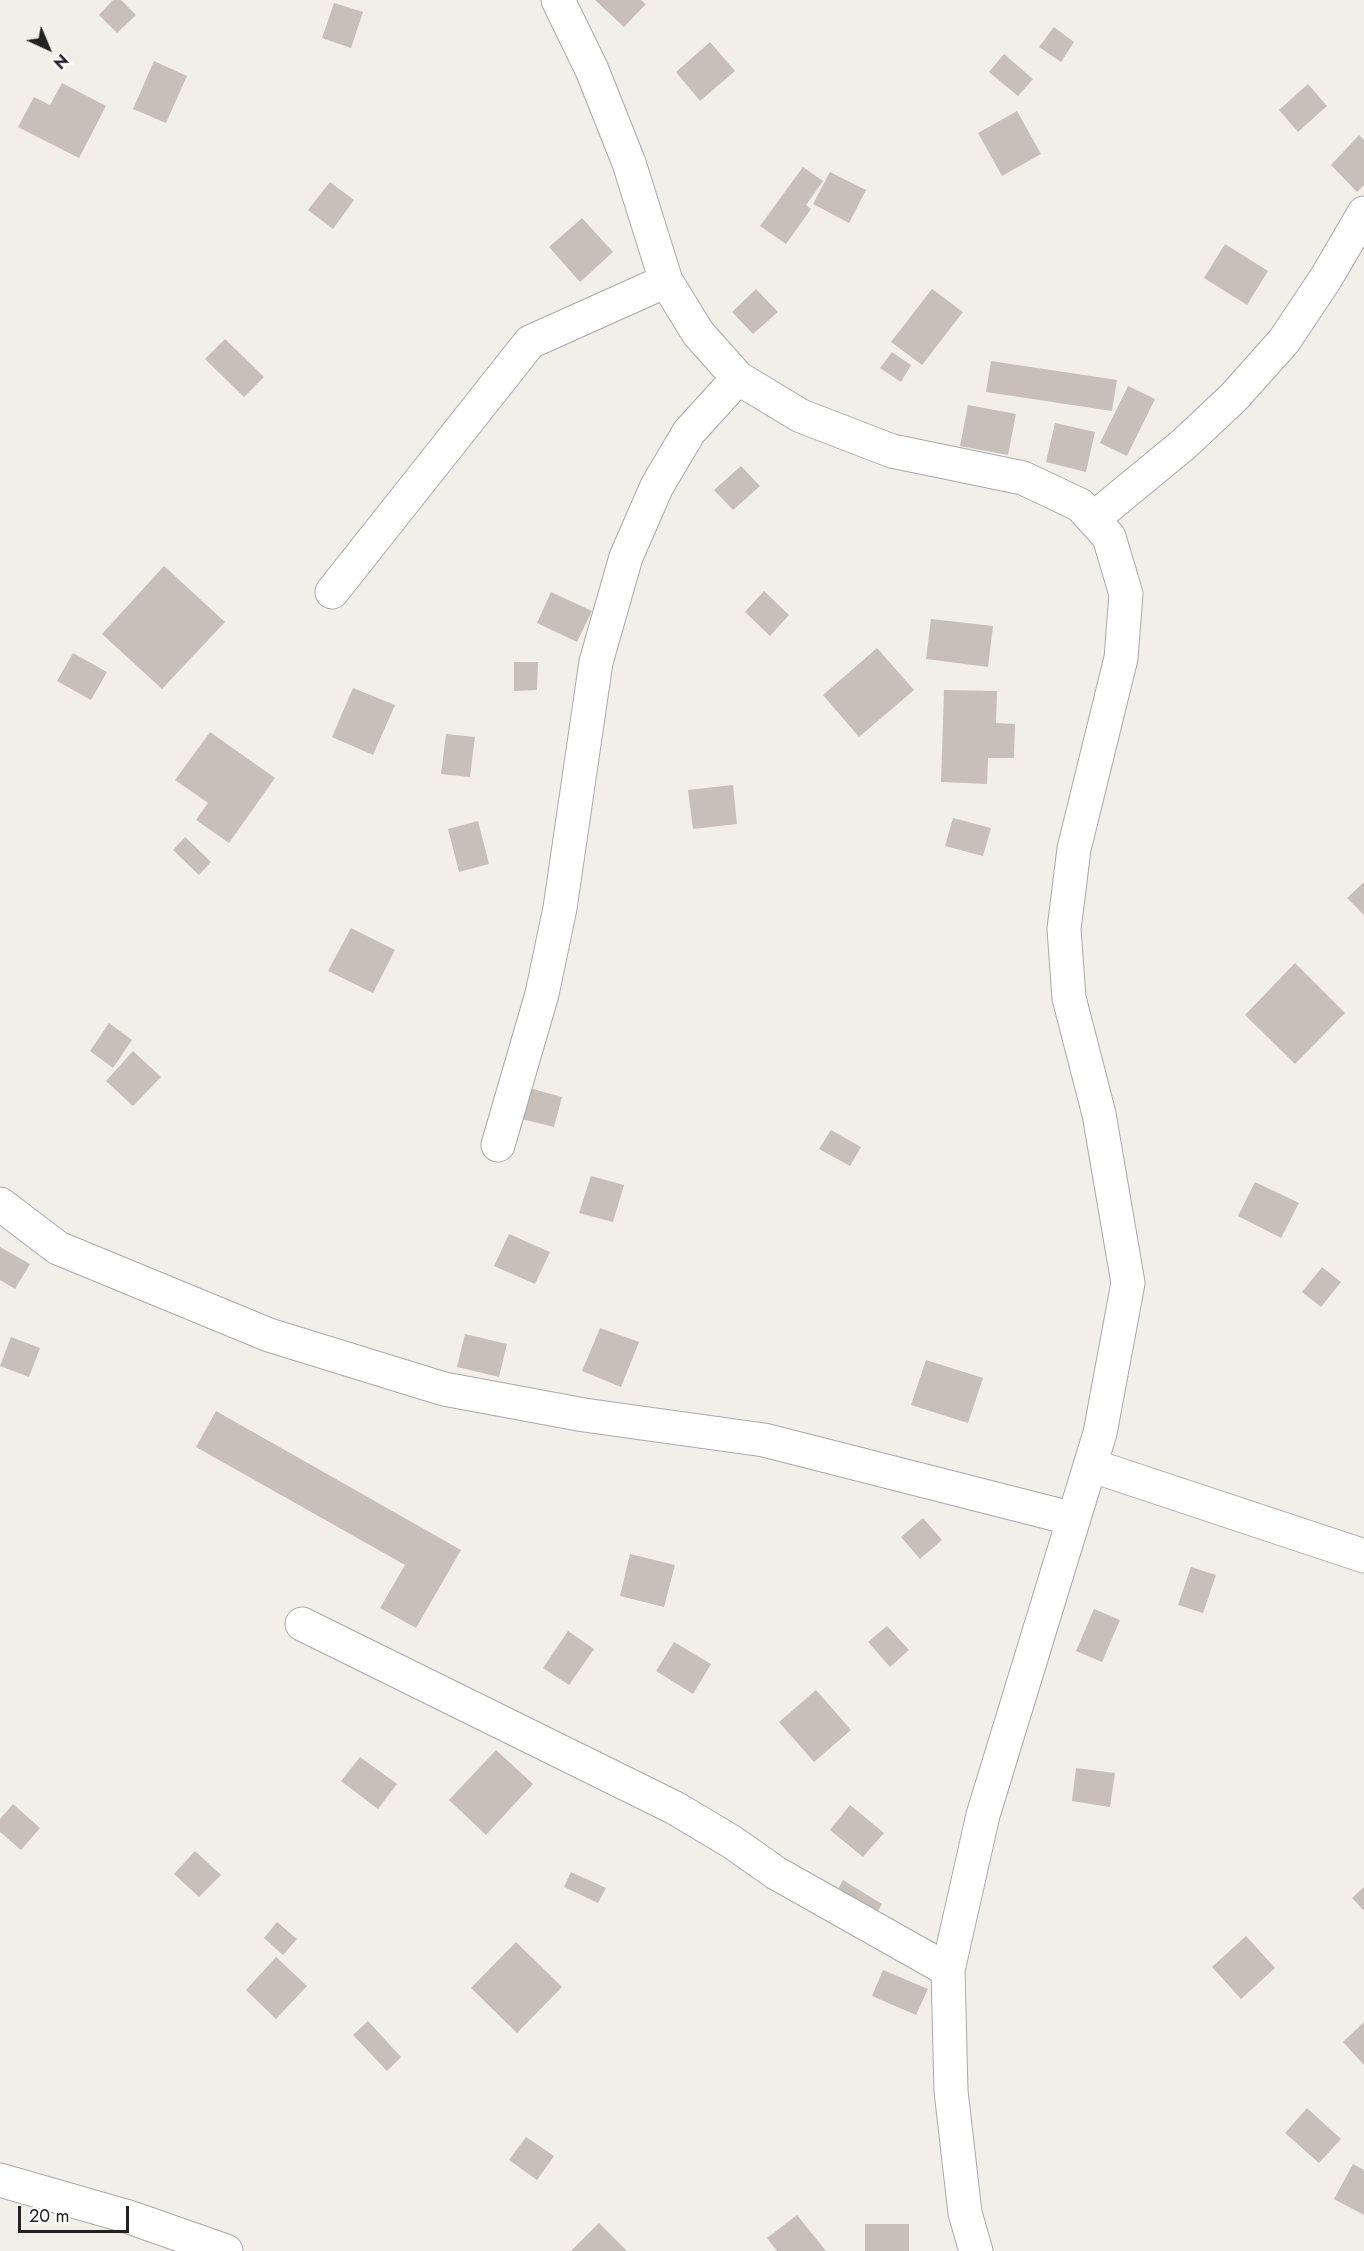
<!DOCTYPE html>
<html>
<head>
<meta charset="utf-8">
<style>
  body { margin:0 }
  #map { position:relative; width:1364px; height:2251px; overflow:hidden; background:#f2efe9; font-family:Jost,sans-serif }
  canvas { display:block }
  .north { position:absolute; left:18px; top:18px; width:60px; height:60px; -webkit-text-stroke:4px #fff; paint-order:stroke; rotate:136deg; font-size:16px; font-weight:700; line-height:24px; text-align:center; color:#222 }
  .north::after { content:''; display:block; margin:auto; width:21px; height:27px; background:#222; clip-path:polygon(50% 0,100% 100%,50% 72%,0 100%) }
  .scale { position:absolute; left:18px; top:2206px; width:111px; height:27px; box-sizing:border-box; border:3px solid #222; border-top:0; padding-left:8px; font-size:18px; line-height:21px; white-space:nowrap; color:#222; -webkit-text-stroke:4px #fff; paint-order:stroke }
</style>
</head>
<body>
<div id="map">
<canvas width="1364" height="2251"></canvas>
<div class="north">N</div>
<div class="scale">20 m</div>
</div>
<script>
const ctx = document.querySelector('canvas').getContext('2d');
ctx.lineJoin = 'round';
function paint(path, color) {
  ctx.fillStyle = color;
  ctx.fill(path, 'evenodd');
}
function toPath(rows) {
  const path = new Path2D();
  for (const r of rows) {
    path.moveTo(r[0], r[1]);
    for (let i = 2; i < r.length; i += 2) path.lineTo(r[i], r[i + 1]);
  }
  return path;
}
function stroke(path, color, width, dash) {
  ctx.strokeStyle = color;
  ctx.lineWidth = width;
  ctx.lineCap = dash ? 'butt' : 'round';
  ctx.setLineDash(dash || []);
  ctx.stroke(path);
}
const building = toPath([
  [113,0,121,0,136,15,117,33,99,15],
  [595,0,641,0,646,4,624,27],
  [334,3,363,12,351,48,322,38],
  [1054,27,1074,42,1061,62,1039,47],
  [710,42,735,71,700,101,676,72],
  [1004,54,1033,79,1018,96,989,72],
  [154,61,187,76,166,123,133,109],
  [62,83,106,106,79,158,18,127,34,97,50,105],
  [1308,84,1327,106,1298,132,1279,110],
  [1017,111,1041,154,1002,176,978,133],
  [1359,135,1364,140,1364,185,1357,192,1331,165],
  [803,167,823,181,806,205,811,209,786,244,760,226],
  [830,172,866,190,849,223,813,204],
  [330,182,354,200,333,229,308,210],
  [582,218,613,252,580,282,549,247],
  [1225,244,1268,271,1247,305,1204,278],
  [756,289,778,312,753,334,732,312],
  [932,289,963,312,922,365,891,342],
  [225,339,264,377,244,397,205,359],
  [892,352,911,365,901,382,880,368],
  [991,361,1117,380,1112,411,986,392],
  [1128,386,1155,399,1127,456,1100,443],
  [968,405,1016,414,1008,455,960,446],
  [1055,423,1095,432,1086,472,1046,462],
  [741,466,760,486,733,510,714,490],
  [164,566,225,622,162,689,102,634],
  [764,591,789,615,770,636,745,612],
  [551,592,592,611,577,642,537,623],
  [931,619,993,626,988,667,926,659],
  [877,648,914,690,859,737,823,695],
  [73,653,107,672,91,700,57,681],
  [514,662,538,662,537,690,514,691],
  [353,688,395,705,373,755,332,737],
  [944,690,997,691,996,723,1015,724,1014,758,988,758,987,784,941,782],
  [210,732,275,778,229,843,196,820,208,803,175,780],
  [446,734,475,737,470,777,441,774],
  [733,785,737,824,693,829,688,790],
  [953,818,991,828,983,856,945,846],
  [478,821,489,864,459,872,448,829],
  [185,837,211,862,199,875,173,850],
  [1364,882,1364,915,1347,898],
  [351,928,395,950,373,993,328,971],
  [1295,963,1345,1013,1295,1064,1245,1015],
  [109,1023,132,1040,113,1068,90,1051],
  [133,1051,161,1077,133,1106,106,1081],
  [522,1086,562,1097,554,1127,514,1117],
  [831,1130,861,1147,850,1166,819,1149],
  [591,1176,624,1185,613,1222,579,1213],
  [1255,1182,1299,1203,1281,1238,1238,1216],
  [509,1234,550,1252,535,1284,494,1266],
  [0,1247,30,1264,15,1289,0,1280],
  [1322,1267,1341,1282,1321,1307,1302,1292],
  [600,1328,639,1342,621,1387,582,1371],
  [465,1334,507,1344,499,1377,457,1367],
  [11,1337,40,1348,29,1377,0,1366],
  [926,1360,983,1378,968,1423,911,1405],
  [216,1411,461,1550,416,1628,380,1608,405,1565,196,1447],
  [923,1518,942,1540,920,1559,901,1537],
  [630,1554,675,1565,664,1607,620,1596],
  [1191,1567,1216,1575,1203,1613,1178,1605],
  [1094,1609,1120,1620,1102,1662,1076,1651],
  [887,1626,909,1650,890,1667,868,1642],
  [568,1631,594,1649,569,1685,543,1668],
  [674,1642,711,1664,693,1694,656,1671],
  [816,1690,851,1730,814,1762,779,1722],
  [496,1750,533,1784,486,1835,449,1800],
  [360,1757,397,1784,378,1809,341,1781],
  [1076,1768,1115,1773,1110,1807,1072,1801],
  [13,1804,40,1828,21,1850,0,1832,0,1819],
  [850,1805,884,1833,863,1857,830,1830],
  [195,1851,221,1875,199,1897,174,1874],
  [571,1872,606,1888,598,1903,564,1887],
  [843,1880,882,1904,871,1923,832,1899],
  [1364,1887,1364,1911,1352,1898],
  [277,1922,297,1939,283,1955,264,1938],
  [1246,1936,1275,1968,1241,1999,1212,1967],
  [516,1942,562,1987,517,2033,471,1988],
  [276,1957,307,1986,276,2019,246,1990],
  [883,1970,928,1989,916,2015,872,1996],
  [368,2021,401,2057,387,2071,353,2035],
  [1364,2022,1364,2065,1343,2042],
  [1307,2108,1341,2139,1319,2163,1285,2133],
  [526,2137,554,2156,537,2180,509,2160],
  [1353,2164,1364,2170,1364,2215,1334,2199],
  [797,2215,826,2251,777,2251,767,2238],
  [599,2223,627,2251,571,2251],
  [865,2224,909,2224,909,2251,865,2251]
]);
const street = toPath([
  [558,0,592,70,629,163,666,281,698,333,738,378,801,416,892,451,1023,478,1080,505,1109,537,1126,594,1121,658,1074,849,1064,929,1069,998,1099,1114,1128,1283,1100,1433,983,1815,948,1970,951,2091,965,2213,976,2251],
  [1093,519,1184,444,1234,397,1284,341,1326,278,1364,213],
  [332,592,530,342,666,281],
  [498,1145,542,994,560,908,596,662,626,557,657,486,689,432,738,378],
  [0,1204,58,1248,269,1335,444,1389,584,1415,764,1440,1074,1519],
  [1090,1465,1364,1556],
  [302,1624,675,1808,732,1842,776,1873,948,1970],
  [0,2180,129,2217,226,2251]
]);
paint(building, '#c7bfb8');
stroke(street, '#a9a9a9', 35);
stroke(street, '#fff', 33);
</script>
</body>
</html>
